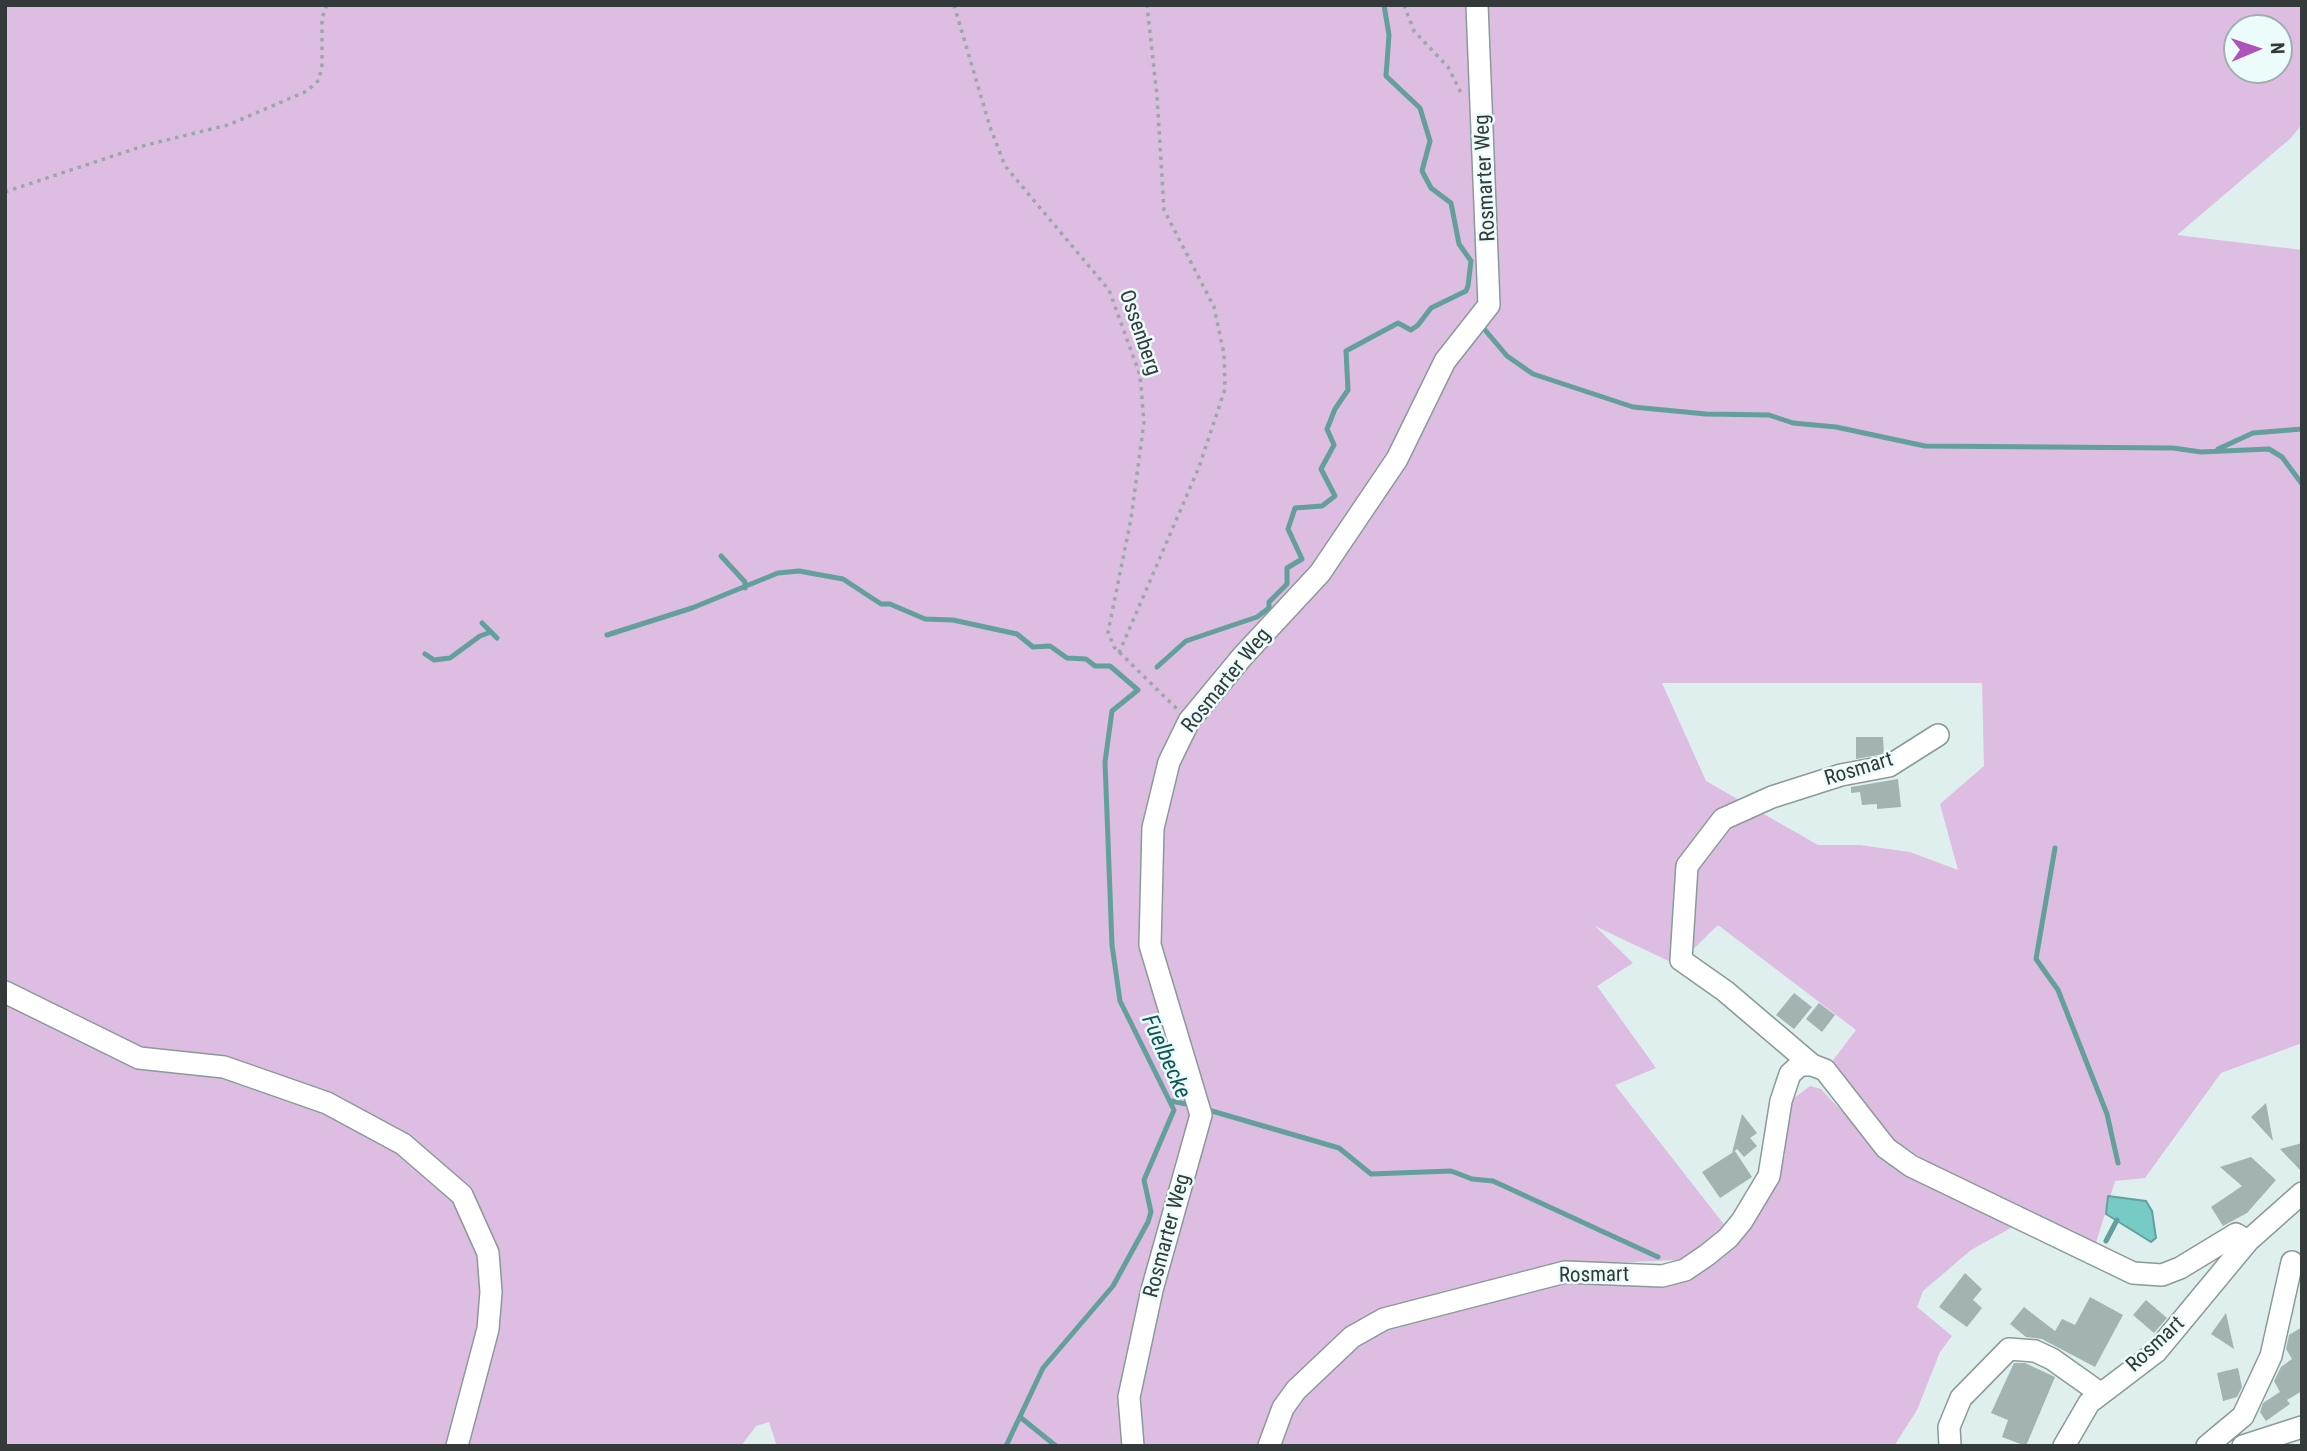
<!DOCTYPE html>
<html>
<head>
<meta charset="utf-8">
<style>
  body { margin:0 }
  #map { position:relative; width:2307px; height:1451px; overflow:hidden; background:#deefee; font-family:"Roboto Condensed",sans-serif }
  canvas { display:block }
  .frame { position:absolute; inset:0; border:7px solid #333a39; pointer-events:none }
  .north { position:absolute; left:2223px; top:14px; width:70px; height:70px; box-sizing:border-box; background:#ebfcfb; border:2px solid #a1aead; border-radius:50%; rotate:88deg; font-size:19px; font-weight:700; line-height:28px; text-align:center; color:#333a39 }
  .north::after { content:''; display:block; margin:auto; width:24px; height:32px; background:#b052bc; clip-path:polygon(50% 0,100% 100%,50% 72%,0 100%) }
</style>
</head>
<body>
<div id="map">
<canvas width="2307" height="1451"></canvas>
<div class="frame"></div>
<div class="north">N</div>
</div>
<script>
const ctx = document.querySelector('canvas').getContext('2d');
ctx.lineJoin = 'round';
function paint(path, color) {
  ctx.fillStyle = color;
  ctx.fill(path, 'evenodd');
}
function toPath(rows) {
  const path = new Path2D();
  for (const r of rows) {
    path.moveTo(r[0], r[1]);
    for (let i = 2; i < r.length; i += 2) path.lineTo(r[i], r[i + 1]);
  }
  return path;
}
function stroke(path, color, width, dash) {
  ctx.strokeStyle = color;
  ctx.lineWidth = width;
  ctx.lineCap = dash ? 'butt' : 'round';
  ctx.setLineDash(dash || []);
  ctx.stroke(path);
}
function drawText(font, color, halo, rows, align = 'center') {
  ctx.font = font + ' "Roboto Condensed",sans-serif';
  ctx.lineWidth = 5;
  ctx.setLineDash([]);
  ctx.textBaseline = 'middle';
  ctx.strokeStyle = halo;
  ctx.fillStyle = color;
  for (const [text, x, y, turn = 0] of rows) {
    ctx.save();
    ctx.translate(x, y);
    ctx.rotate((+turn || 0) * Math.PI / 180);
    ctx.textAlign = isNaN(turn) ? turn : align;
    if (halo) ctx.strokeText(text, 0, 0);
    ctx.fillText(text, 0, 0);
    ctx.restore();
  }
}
const green = toPath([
  [5,5,2302,5,2302,124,2291,138,2177,235,2302,250,2302,1043,2221,1073,2145,1178,2115,1181,2095,1246,1957,1182,1880,1130,1851,1086,1831,1063,1856,1030,1718,925,1677,965,1595,926,1633,963,1597,986,1656,1068,1615,1085,1726,1227,1698,1253,1679,1260,1557,1265,1574,1278,1667,1283,1774,1181,1785,1155,1784,1122,1789,1102,1810,1086,1821,1089,1873,1145,2018,1224,1971,1250,1923,1291,1917,1307,1952,1336,1940,1352,1917,1410,1894,1446,777,1446,769,1422,756,1426,741,1446,5,1446],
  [2237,28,2279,28,2279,70,2237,70],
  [1662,683,1982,683,1984,766,1940,804,1958,870,1910,852,1860,845,1818,845,1706,781]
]);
const water = toPath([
  [2108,1196,2146,1201,2152,1211,2156,1238,2151,1242,2106,1214,2108,1196]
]);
const stream = toPath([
  [1485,330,1507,356,1533,374,1633,407,1706,414,1769,415,1793,423,1836,427,1925,446,2173,448,2201,452,2269,449,2282,457,2302,484],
  [2218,449,2253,433,2302,429],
  [721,556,745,582,745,588],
  [482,623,491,632],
  [607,635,692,608,778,573,799,571,843,579,881,604,890,604,925,619,953,620,1017,634,1033,647,1050,646,1067,658,1086,659,1095,666,1110,666,1138,690,1112,711,1105,762,1112,945,1120,1001,1174,1110,1144,1180,1151,1212,1148,1222,1113,1286,1043,1368,1006,1446],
  [425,654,434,660,450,658,480,636,491,632,497,638],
  [1157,667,1186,641,1257,617,1269,608,1269,602,1287,584,1287,568,1302,559,1288,529,1295,508,1322,506,1335,496,1321,469,1334,445,1327,429,1335,409,1348,390,1346,351,1398,323,1411,330,1418,325,1431,308,1466,291,1468,286,1471,261,1459,244,1451,203,1431,188,1422,171,1430,141,1420,108,1386,76,1389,35,1384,5],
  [2055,848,2036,959,2058,990,2107,1114,2118,1163],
  [1171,1101,1191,1105],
  [1205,1109,1339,1148,1371,1174,1451,1171,1472,1179,1493,1181,1658,1257],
  [2106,1241,2117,1220],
  [1020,1417,1056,1446]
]);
const building = toPath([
  [1856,737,1883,737,1884,754,1856,759],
  [1898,779,1901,807,1877,809,1877,804,1862,805,1860,792,1851,793,1851,787],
  [1794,993,1812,1007,1794,1029,1776,1015],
  [1819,1003,1835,1015,1822,1032,1806,1019],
  [2266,1103,2273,1141,2251,1117],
  [1742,1114,1757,1133,1750,1138,1757,1146,1744,1157,1737,1149,1732,1153],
  [2302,1143,2302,1172,2280,1149],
  [1735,1151,1752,1177,1720,1198,1702,1172],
  [2251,1157,2276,1180,2247,1213,2223,1226,2211,1207,2242,1186,2220,1167],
  [1965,1273,1982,1289,1973,1300,1982,1308,1967,1327,1939,1307],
  [2090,1297,2123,1315,2095,1367,2042,1339,2026,1337,2010,1324,2024,1307,2055,1331,2062,1319,2075,1325],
  [2146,1300,2167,1318,2154,1333,2133,1315],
  [2226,1313,2234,1349,2211,1334],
  [2302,1327,2302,1391,2287,1400,2290,1404,2266,1421,2260,1412,2263,1403,2280,1392,2274,1381,2281,1367,2292,1359,2286,1349,2289,1335],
  [2014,1363,2025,1363,2055,1377,2026,1446,2002,1437,2008,1420,1991,1413],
  [2238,1368,2242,1387,2237,1397,2223,1401,2217,1373]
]);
const path = toPath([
  [954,5,990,127,1005,166,1109,290,1140,375,1144,422,1131,519,1108,632,1114,647,1177,709],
  [1404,5,1414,31,1448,67,1461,93],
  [5,192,146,145,228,125,307,91,319,80,322,65,322,18,327,5],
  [1119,653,1199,467,1225,389,1224,354,1214,307,1164,210,1157,96,1147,5]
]);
const minor = toPath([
  [5,992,139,1058,224,1067,327,1103,403,1144,462,1195,488,1253,491,1292,488,1329,457,1446],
  [1812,1065,1725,991,1681,960,1687,866,1723,819,1772,797,1841,775,1889,766,1938,735],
  [1133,1446,1129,1397,1152,1290,1201,1115,1150,945,1153,828,1169,762,1189,721,1242,657,1320,573,1397,459,1445,361,1489,305,1477,5],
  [1269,1446,1283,1408,1296,1390,1352,1337,1384,1319,1565,1272,1662,1276,1685,1270,1707,1255,1728,1238,1742,1221,1769,1176,1781,1101,1790,1074,1800,1065,1812,1065,1825,1070,1886,1148,1911,1166,2133,1273,2162,1275,2180,1268,2236,1234,2248,1241],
  [1950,1446,1949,1427,1961,1398,2009,1349,2035,1351,2052,1359,2100,1393],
  [2064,1446,2089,1403,2156,1352,2248,1241,2302,1193],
  [2207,1446,2243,1416,2271,1356,2292,1262],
  [2243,1446,2302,1427]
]);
const streetNames = [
  ["Rosmarter Weg",1486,178,-93],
  ["Ossenberg",1139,333,71],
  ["Rosmarter Weg",1227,681,-51],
  ["Rosmart",1859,770,-17],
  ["Rosmarter Weg",1168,1236,-75],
  ["Rosmart",1594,1276,-1],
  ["Rosmart",2156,1345,-43]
];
const waterNames = [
  ["Fuelbecke",1165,1057,66]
];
paint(green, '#ddbde1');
paint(water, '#77cbc6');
stroke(water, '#63a09c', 2);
stroke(stream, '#63a09c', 5);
paint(building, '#a3b3b2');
stroke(minor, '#8a9a99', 24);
stroke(path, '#9ba8a7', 3.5, [3.5, 5]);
stroke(minor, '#fff', 21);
drawText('21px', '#333a39', '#ebfcfb', streetNames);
drawText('italic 23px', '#0d5855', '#ebfcfb', waterNames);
</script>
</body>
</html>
